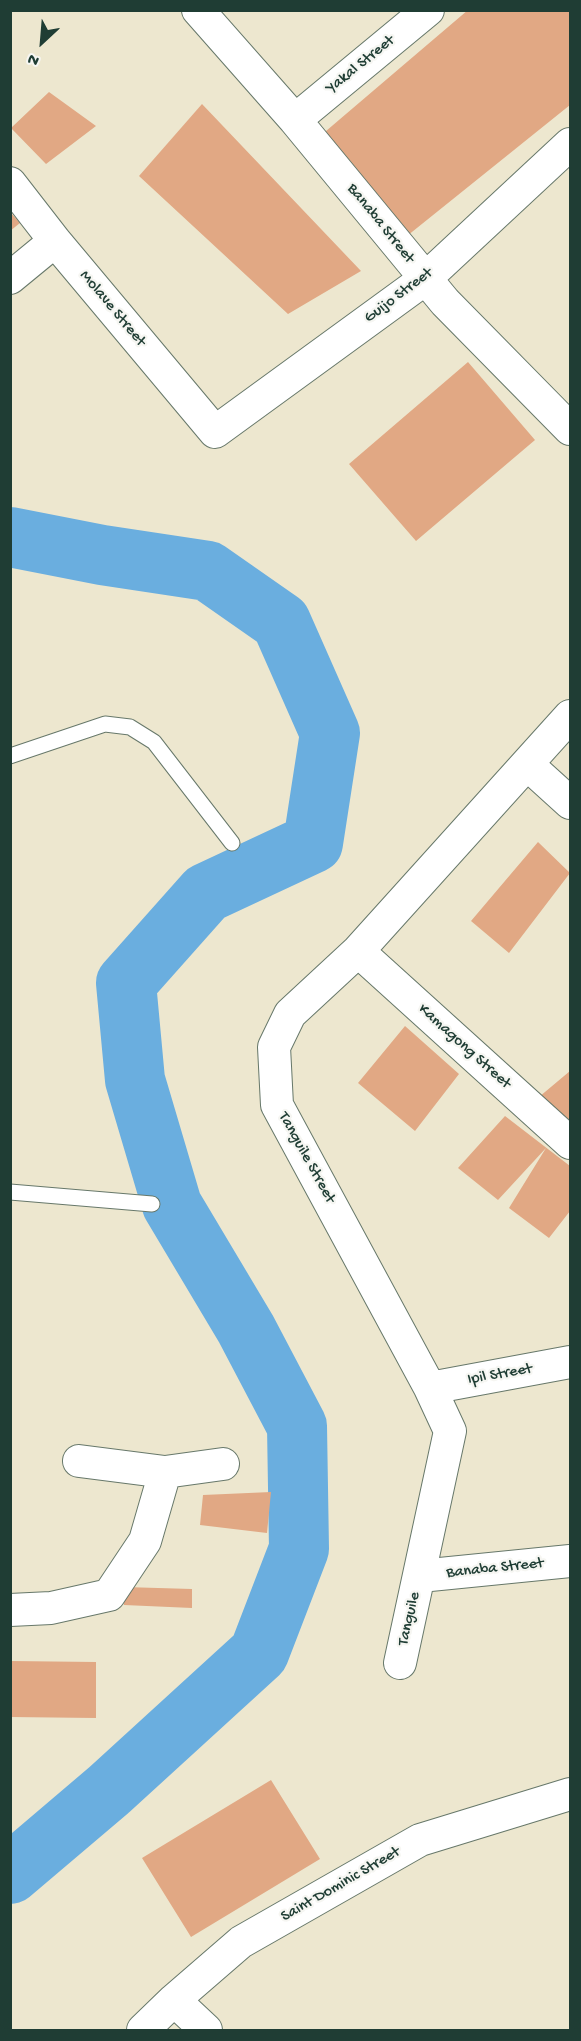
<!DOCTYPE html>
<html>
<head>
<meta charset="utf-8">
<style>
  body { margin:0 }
  #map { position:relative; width:581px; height:2041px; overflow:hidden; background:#ede7cf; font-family:"Gochi Hand",sans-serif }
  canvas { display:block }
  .frame { position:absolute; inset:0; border:12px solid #1f3d34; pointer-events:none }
  .north { position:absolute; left:12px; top:12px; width:60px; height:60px; -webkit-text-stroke:4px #f6f6f2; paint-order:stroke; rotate:206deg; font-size:16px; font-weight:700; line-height:24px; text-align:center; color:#1f3d34 }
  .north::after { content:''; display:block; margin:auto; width:21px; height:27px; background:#1f3d34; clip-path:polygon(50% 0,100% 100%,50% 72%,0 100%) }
</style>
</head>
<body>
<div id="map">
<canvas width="581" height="2041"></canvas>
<div class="frame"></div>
<div class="north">N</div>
</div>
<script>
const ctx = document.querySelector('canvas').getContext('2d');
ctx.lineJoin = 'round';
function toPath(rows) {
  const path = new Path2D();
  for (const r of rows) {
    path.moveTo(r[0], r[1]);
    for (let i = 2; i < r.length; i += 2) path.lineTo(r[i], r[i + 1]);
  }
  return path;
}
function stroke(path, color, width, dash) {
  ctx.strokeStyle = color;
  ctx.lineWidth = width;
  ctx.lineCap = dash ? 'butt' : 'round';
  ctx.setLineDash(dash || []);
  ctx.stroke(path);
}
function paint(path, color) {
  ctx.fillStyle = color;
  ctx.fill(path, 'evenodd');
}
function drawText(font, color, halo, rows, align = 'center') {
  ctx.font = font + ' "Gochi Hand",sans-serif';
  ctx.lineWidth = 4.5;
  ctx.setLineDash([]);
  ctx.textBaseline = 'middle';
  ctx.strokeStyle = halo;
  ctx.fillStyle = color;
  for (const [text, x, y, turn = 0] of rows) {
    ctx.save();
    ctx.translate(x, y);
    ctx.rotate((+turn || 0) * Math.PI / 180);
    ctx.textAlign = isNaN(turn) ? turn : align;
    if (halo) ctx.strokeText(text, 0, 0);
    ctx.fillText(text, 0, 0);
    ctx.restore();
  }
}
const river = toPath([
  [10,537,102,555,208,571,281,622,330,733,313,843,206,893,126,983,135,1080,172,1205,246,1329,297,1426,299,1549,259,1653,109,1790,10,1874]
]);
const building = toPath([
  [468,10,570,10,570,105,402,240,319,137],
  [49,92,96,126,46,164,11,128],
  [202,104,361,271,288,314,139,176],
  [10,212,20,223,10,231],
  [468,362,535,440,416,541,349,464],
  [538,842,570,873,509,953,471,921],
  [405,1026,459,1074,415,1131,358,1083],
  [570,1071,570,1125,539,1097],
  [505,1116,570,1166,570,1211,549,1238,509,1208,546,1148,498,1200,458,1168],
  [271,1492,267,1533,200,1525,203,1495],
  [124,1587,192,1589,192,1608,124,1605],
  [10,1661,96,1662,96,1718,10,1717],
  [271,1780,320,1859,191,1937,142,1858]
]);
const service = toPath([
  [10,756,105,724,130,727,154,742,232,843],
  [10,1192,152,1204]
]);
const minor = toPath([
  [198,10,295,120,445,302,570,429],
  [295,120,428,10],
  [10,183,55,241,215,432,425,279,570,144],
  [10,278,55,241],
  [527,764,570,803],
  [358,951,570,1143],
  [430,1388,570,1362],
  [79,1461,165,1472,223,1464],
  [420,1576,570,1561],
  [10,1610,51,1608,109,1595,145,1541,165,1472],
  [400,1663,450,1431,430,1388,277,1105,274,1047,290,1014,358,951,570,716],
  [174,2000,206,2030],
  [143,2030,174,2000,241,1942,420,1840,570,1794]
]);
const streetNames = [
  ["Yakal Street",361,65,-39],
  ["Banaba Street",380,224,51],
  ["Guijo Street",399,296,-37],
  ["Molave Street",112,309,50],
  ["Kamagong Street",464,1047,42],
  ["Tanguile Street",306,1158,61],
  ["Ipil Street",500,1375,-10],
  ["Banaba Street",495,1569,-6],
  ["Tanguile",410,1619,-77],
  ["Saint Dominic Street",341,1885,-30]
];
stroke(river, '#6aaedf', 60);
paint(building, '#e1a884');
stroke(service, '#67786a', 17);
stroke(minor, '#67786a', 34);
stroke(service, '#fff', 15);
stroke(minor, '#fff', 32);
drawText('16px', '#1f3d34', '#f6f6f2', streetNames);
</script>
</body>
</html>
